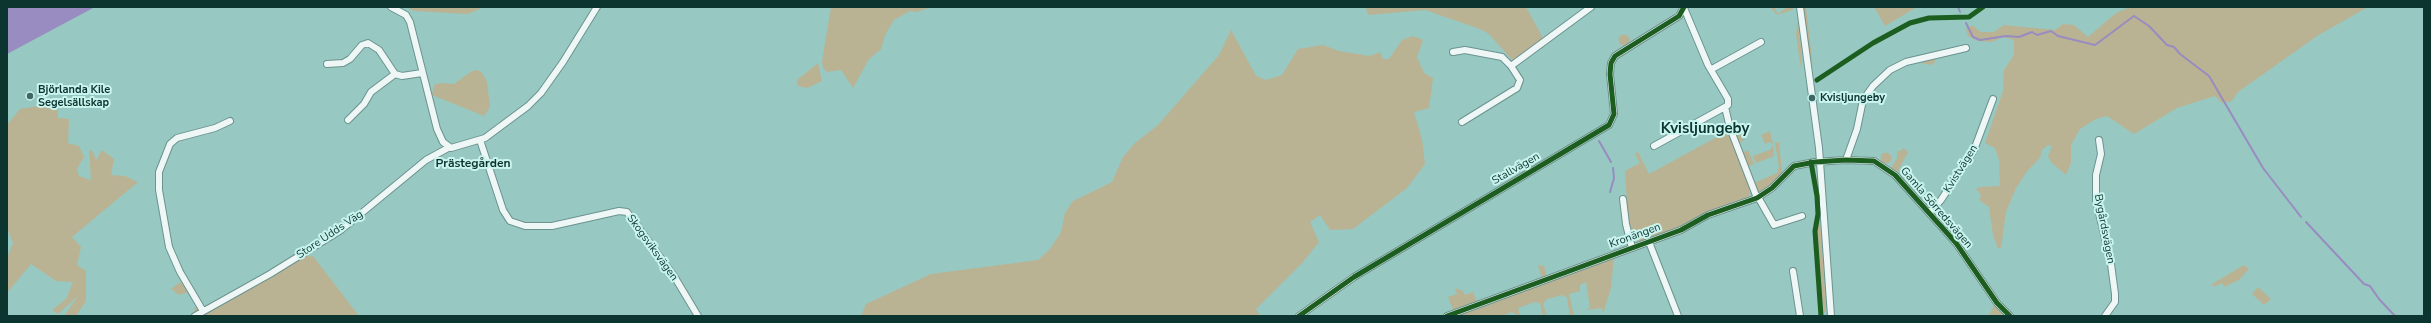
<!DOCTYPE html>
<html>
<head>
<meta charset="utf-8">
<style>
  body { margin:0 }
  #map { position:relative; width:2431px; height:323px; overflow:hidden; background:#97c8c2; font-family:"Nunito Sans",sans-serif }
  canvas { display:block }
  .frame { position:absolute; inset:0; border:8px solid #0d3530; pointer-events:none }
</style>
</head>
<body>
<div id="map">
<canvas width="2431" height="323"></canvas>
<div class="frame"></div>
</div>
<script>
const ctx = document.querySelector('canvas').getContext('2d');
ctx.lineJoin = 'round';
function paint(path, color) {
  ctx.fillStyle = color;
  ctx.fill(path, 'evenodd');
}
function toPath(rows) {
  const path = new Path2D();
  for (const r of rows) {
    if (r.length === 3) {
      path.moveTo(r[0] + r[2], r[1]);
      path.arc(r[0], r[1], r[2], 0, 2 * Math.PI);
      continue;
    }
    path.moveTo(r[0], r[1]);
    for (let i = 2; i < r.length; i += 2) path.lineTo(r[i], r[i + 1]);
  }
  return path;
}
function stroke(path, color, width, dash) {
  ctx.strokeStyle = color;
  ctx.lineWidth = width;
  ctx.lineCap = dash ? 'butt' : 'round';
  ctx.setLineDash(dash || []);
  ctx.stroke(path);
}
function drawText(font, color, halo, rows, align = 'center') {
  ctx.font = font + ' "Nunito Sans",sans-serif';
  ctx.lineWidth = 4;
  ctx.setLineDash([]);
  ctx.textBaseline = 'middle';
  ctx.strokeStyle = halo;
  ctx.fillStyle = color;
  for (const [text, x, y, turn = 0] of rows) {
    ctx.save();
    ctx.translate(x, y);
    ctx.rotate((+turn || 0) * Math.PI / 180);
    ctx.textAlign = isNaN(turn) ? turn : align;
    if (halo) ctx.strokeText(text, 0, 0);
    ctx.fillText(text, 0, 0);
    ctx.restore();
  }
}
const green = toPath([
  [406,7,484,7,468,14,414,11],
  [831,7,932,7,917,12,910,11,894,20,885,35,881,49,869,59,853,88,841,70,827,72,823,68,822,61],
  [1365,7,1526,7,1544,40,1512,60,1489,34,1480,29,1425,10,1369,15],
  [1770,7,1774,7,1778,14,1787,7,1794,7,1792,10,1777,15],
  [1803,7,1806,7,1813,66,1808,46],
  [1874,7,1917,7,1885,26],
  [2130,7,2368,7,2317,36,2238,92,2232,101,2222,103,2215,96,2177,108,2134,134,2107,116,2096,119,2080,129,2071,145,2071,163,2066,175,2051,162,2048,156,2052,146,2048,145,2042,150,2040,158,2028,170,2016,188,2006,212,2001,248,1998,248,1993,235,1989,207,1979,200,1981,195,1976,189,1980,187,2000,186,1999,160,1995,148,1985,143,2003,91,2004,70,2014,55,2014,40,2003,37,1992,42,1978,41,1968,36,1966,29,1972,25,1981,32,1994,32,2004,25,2055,30,2063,24,2074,25,2088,37,2116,13],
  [1798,22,1802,57,1801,69,1796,34],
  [1231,30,1256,76,1266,80,1282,75,1298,49,1323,45,1339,51,1370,56,1380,52,1383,59,1389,59,1402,40,1413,36,1423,40,1417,57,1424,73,1433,78,1429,108,1414,112,1422,139,1425,164,1407,188,1353,229,1330,230,1320,215,1310,222,1319,242,1303,262,1256,309,1260,316,861,316,866,304,931,274,1038,260,1050,249,1061,232,1065,213,1073,201,1112,182,1123,157,1135,143,1158,125,1219,55],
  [1624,40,5.5],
  [1934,58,1936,60,1932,65,1921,63],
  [818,63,822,81,807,88,798,86,797,80],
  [478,70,483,74,487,82,490,107,484,116,432,95,434,85,441,83,454,84,472,71],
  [58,103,58,118,69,119,68,143,79,146,84,157,77,169,79,176,91,180,89,151,92,150,96,160,102,150,114,159,111,175,125,176,138,182,72,237,81,247,77,265,86,271,86,301,76,316,64,316,78,296,58,314,52,310,66,299,73,282,56,281,31,264,7,293,7,258,13,243,7,228,7,125,20,109],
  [1738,126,1742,139,1745,140,1739,143,1733,128],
  [1728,131,1750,186,1749,197,1681,228,1643,242,1634,240,1629,232,1625,171,1640,163,1635,154,1638,152,1649,174],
  [1770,131,1773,144,1769,142,1765,144,1761,135],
  [1779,142,1782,172,1770,187,1758,192,1754,183,1777,173,1779,167,1775,143],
  [1773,145,1774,156,1756,163,1753,156,1770,150],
  [1903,148,1908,152,1897,173,1891,168,1897,158,1897,151,1901,151],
  [1748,150,1754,164,1748,167,1742,153],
  [1886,158,5.5],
  [1820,219,1826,303,1826,311,1823,313,1817,231],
  [308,254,310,257,313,256,359,316,198,316,233,299,237,295],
  [1614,256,1611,288,1603,314,1602,308,1585,310,1590,308,1586,282,1580,285,1580,291,1569,294,1574,316,1570,316,1567,298,1563,295,1547,299,1543,304,1547,316,1543,316,1540,303,1535,302,1518,308,1520,316,1511,312,1503,316,1456,316,1464,311],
  [1538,265,1544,266,1547,277,1542,279],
  [2244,265,2249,269,2239,280,2224,287,2222,283,2213,287,2212,284],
  [184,282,198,305,199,310,195,312,194,311,196,304,189,292,179,295,171,289,179,283],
  [2258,287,2271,299,2264,305,2252,294],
  [1455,288,1463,291,1465,295,1473,292,1477,302,1453,310,1448,297,1457,294],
  [1994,305,2003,315,2004,316,1989,316]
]);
const water = toPath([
  [7,7,95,7,7,54]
]);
const stream = toPath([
  [1958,7,1960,12],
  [1966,23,1973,37,1980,40,2006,36,2019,37,2032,32,2037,35,2051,31,2058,36,2095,45,2134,16,2149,26,2167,45,2174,47,2180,54,2209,76,2263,168,2301,217],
  [1599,141,1611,162],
  [1610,192,1614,178,1613,168],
  [2306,222,2364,284,2370,286,2379,299,2395,316]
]);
const minor = toPath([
  [391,7,406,15,410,22,437,129,443,142,451,148,485,138,528,106,541,93,563,62,597,7],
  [1800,7,1819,148,1831,316],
  [1684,8,1708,65,1728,99,1728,105,1725,107,1730,128,1757,198],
  [1453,52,1465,50,1502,57,1511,66],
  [327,64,343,63,350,59,362,45,368,43,379,50,395,74,402,76,422,73],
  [1712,69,1761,42],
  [348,120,364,104,371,92,395,74],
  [1462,122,1517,88,1520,80,1511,66,1591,7],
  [480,140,503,210,510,221,525,226,552,226,619,211,627,212,674,276,698,316],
  [2099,140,2101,154,2096,175,2096,200,2111,264,2115,294,2115,302,2105,316],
  [1654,146,1725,107],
  [1846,160,1857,129,1863,100,1873,86,1890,70,1906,62,1966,48],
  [1758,197,1774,225,1802,216],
  [1623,199,1626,224,1632,248],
  [1930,212,1941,200,1974,150,1993,99],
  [1649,242,1678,316],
  [1793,271,1800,316],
  [203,311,180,272,169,247,159,190,159,172,170,144,177,138,215,128,230,121],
  [195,316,270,274,341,230,426,160,448,148],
  [1299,316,1354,277,1609,125,1614,114,1610,74,1611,63,1615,56,1679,16,1684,7],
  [1447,316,1681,230,1708,215,1757,198,1772,188,1794,166,1815,162,1846,160,1874,161,1895,175,1956,243,1997,303,2010,316]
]);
const cycleway = toPath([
  [1817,80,1873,43,1910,23,1929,18,1969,17,1983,7],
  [1811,162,1817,196,1818,214,1815,231,1821,316],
  [1299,316,1354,277,1609,125,1614,114,1610,74,1611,63,1615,56,1679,16,1684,7],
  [1447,316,1681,230,1708,215,1757,198,1772,188,1794,166,1815,162,1846,160,1874,161,1895,175,1956,243,1997,303,2010,316]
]);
const markers = [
  [30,96,4,"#3d6863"],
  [1812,98,4,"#3d6863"]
];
const poiNames = [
  ["Björlanda Kile",38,90],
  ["Segelsällskap",38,103],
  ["Kvisljungeby",1820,98]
];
const streetNames = [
  ["Stallvägen",1516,169,-30],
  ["Kvistvägen",1961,169,-58],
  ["Gamla Sörredsvägen",1936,208,49],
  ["Bygårdsvägen",2104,229,79],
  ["Store Udds Väg",330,235,-34],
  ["Kronängen",1635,236,-20],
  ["Skogsviksvägen",652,248,54]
];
const neighbourhoodNames = [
  ["Prästegården",473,164]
];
const districtNames = [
  ["Kvisljungeby",1705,129]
];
paint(green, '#bab393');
paint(water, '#988cc1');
stroke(stream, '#988cc1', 2);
stroke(minor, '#6b938f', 8);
stroke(minor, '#eff7f6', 6);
stroke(cycleway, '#1b5e20', 5);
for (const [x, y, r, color] of markers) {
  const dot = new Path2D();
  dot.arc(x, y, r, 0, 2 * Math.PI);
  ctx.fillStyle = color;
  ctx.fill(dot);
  stroke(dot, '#caf4ee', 1.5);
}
drawText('bold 11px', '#0d3530', '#caf4ee', poiNames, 'left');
drawText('11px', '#0d3530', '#caf4ee', streetNames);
drawText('bold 12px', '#0d3530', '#caf4ee', neighbourhoodNames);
drawText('bold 15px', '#0d3530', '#caf4ee', districtNames);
</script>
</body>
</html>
